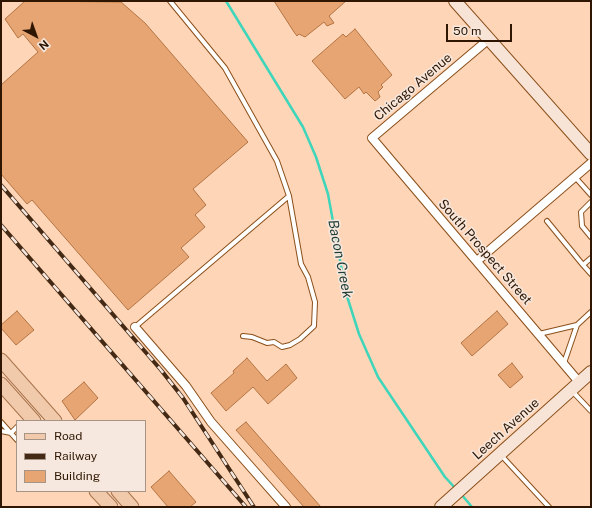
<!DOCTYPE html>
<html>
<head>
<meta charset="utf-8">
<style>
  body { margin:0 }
  #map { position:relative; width:592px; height:508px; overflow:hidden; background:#fed5b7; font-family:"Public Sans",sans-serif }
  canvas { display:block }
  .frame { position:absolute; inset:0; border:2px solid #2f1602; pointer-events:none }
  .legend { position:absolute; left:16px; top:420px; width:130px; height:72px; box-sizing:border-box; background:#f6e8de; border:1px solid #a69486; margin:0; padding:5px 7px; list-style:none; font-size:12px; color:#2f1602 }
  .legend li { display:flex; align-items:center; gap:8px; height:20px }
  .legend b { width:20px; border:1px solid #a69486 }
  .north { position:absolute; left:16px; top:16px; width:40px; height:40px; -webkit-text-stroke:3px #f6e8de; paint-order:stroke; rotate:139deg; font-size:11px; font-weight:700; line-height:16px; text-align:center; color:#2f1602 }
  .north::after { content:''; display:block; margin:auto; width:14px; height:18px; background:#2f1602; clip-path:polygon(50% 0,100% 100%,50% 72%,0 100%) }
  .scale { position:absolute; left:446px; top:24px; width:66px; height:18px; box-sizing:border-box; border:2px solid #2f1602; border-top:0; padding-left:5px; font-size:12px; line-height:14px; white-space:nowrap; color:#2f1602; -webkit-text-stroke:3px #f6e8de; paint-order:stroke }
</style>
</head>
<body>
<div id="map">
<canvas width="592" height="508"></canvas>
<div class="frame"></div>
<ul class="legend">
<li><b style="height:5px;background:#f1caac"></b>Road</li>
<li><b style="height:5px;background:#442a15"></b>Railway</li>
<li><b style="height:11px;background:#e7a573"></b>Building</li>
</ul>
<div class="north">N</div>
<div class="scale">50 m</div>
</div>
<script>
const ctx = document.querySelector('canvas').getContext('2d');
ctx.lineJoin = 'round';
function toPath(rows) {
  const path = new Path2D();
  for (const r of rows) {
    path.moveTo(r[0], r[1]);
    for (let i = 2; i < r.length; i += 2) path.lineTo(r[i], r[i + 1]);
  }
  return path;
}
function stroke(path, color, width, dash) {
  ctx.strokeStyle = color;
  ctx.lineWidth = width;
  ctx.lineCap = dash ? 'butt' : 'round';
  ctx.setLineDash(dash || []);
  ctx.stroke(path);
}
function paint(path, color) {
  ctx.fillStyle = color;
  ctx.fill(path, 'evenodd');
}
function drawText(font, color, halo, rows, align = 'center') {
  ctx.font = font + ' "Public Sans",sans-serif';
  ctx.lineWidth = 3;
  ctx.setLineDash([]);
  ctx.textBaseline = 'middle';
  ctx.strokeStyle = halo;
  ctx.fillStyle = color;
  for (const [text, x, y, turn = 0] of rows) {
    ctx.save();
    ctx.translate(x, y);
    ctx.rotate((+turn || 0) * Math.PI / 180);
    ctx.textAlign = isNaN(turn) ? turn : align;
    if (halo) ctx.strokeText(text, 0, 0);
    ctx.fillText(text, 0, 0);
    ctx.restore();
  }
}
const stream = toPath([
  [226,1,303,127,316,157,328,194,346,293,359,334,378,377,445,477,456,489],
  [461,494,472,507]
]);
const building = toPath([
  [25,1,121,2,145,23,248,142,193,189,206,205,195,215,205,227,181,248,189,257,128,310,32,200,27,204,1,174,1,85,38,52,23,34,18,38,5,19,25,1],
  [274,1,346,1,329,16,334,23,327,26,324,22,305,37,299,34,297,36,294,32,274,1],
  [355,29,392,75,381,85,383,87,378,92,380,97,375,101,366,92,364,94,359,87,345,99,312,61,343,34,346,37,355,29],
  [17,311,34,330,16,345,1,328,1,325,17,311],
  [497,311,508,324,472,356,461,343,497,311],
  [247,358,267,381,286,364,297,378,268,404,253,387,226,411,211,393,234,373,233,371,247,358],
  [512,363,523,377,510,388,498,375,512,363],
  [84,382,98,398,75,420,62,401,84,382],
  [246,422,321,507,304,507,236,430,246,422],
  [169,471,196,502,190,507,168,507,151,487,169,471]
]);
const lane = toPath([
  [170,1,225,68,277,161,289,196,301,264,308,277,315,302,314,326,300,339,290,345,282,347,274,342,267,343,252,337,243,336],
  [575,177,591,195],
  [591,202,581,212,582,226,591,237],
  [547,221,583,265],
  [591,258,583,265,591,274],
  [135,327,289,196],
  [539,334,577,325],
  [564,363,577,325,591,312],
  [572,391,591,411],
  [1,422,17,440],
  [1,431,11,433,17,427],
  [500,454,549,507]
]);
const street = toPath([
  [489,39,372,138,579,382],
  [477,261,591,163],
  [135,327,186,386,211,422,286,507]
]);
const secondary = toPath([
  [455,1,591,154],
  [441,507,591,372]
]);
const primary = toPath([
  [1,360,55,421],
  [1,384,34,421],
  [96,491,111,507],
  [118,491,132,507]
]);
const rail = toPath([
  [1,185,161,370,183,398,254,507],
  [1,225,246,507]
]);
const streetNames = [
  ["Chicago Avenue",413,87,-40],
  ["South Prospect Street",485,252,49],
  ["Leech Avenue",506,429,-42]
];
const waterNames = [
  ["Bacon Creek",340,259,79]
];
stroke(stream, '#3ed5ba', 2.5);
paint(building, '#e7a573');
stroke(building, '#b37443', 1);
stroke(lane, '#8a4f1a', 6);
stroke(street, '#8a4f1a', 10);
stroke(secondary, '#8a4f1a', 14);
stroke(primary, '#a7744d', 15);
stroke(lane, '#fff', 4);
stroke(street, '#fff', 8);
stroke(secondary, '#f8e4d6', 12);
stroke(primary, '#f1caac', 13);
stroke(rail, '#442a15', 4);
stroke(rail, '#f6e8de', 2.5, [8]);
drawText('13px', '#2f1602', '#f6e8de', streetNames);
drawText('italic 14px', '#1d3c35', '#f6e8de', waterNames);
</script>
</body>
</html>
